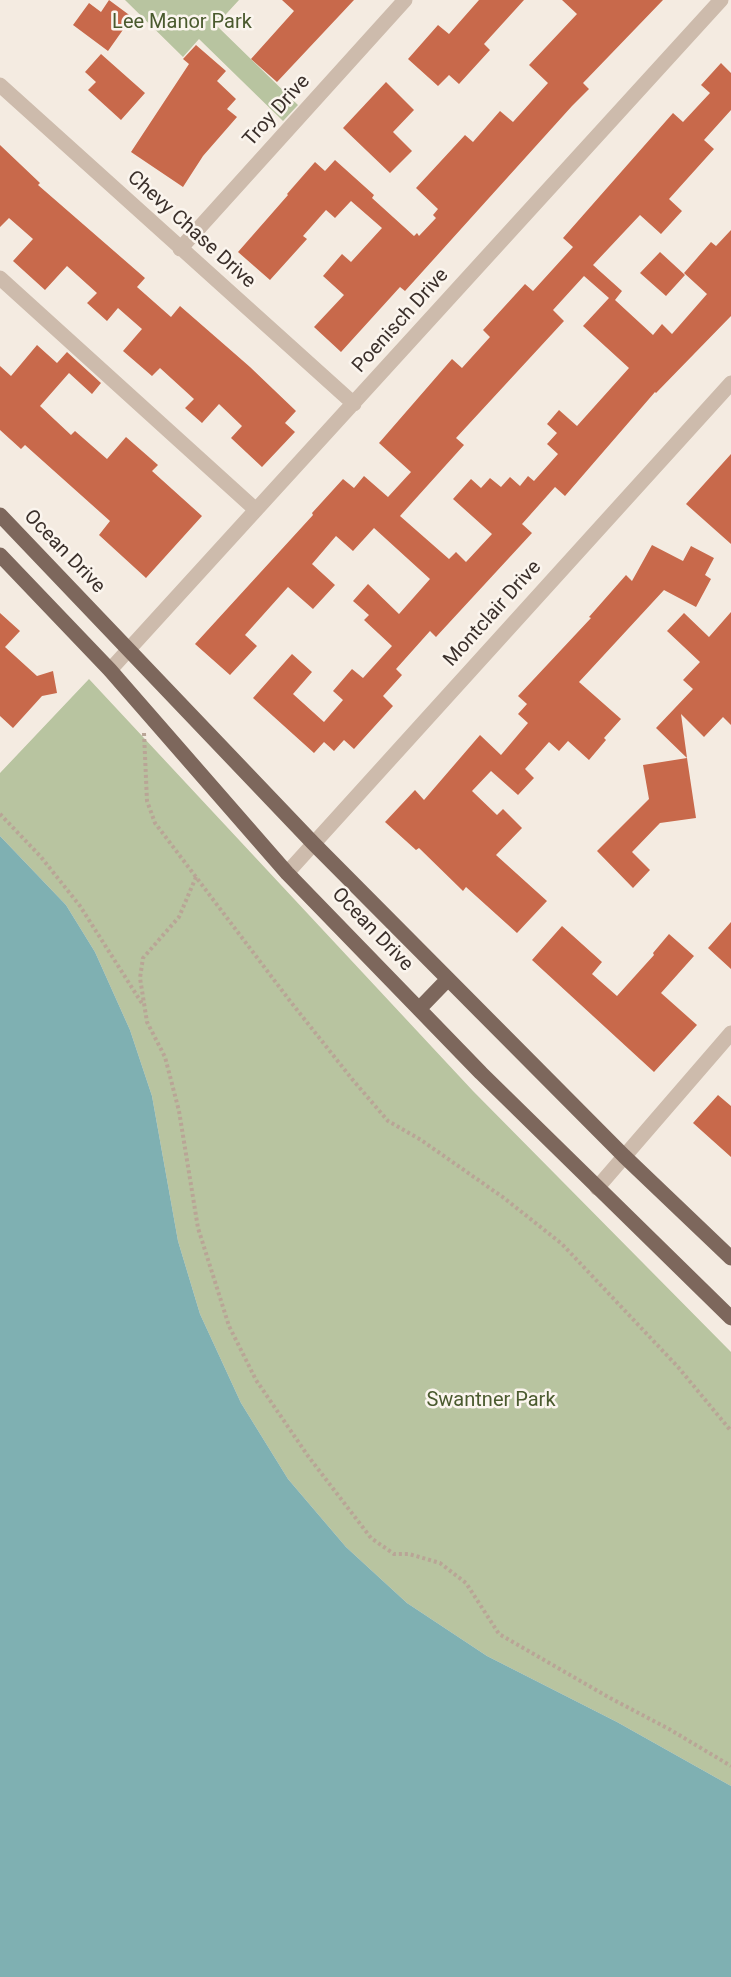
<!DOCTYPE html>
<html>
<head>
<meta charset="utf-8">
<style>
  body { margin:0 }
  canvas { display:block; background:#f4ebe1 }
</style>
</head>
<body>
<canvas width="731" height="1977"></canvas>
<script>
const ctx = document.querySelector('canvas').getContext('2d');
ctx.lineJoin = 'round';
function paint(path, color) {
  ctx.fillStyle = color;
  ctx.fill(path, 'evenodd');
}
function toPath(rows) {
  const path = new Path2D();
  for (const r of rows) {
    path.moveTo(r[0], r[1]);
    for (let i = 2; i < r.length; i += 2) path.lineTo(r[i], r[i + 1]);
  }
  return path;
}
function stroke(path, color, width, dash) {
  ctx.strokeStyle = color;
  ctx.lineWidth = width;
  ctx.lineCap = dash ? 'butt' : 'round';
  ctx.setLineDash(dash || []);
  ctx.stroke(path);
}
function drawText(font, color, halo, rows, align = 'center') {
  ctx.font = font + ' Roboto,sans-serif';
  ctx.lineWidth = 5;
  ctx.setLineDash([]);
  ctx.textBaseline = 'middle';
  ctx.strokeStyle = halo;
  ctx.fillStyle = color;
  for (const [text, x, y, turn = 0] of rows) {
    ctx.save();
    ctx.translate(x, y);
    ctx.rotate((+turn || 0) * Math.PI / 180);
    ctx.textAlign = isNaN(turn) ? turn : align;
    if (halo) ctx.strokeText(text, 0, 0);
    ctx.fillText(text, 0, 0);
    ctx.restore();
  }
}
const green = toPath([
  [125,0,239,0,216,25,298,105,283,121,199,39,183,57],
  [89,679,473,1091,731,1352,731,1786,617,1722,487,1656,407,1603,346,1547,288,1479,241,1403,200,1314,178,1241,152,1096,130,1030,95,952,66,905,0,836,0,773]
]);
const water = toPath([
  [0,836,66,905,95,952,130,1030,152,1096,178,1241,200,1314,241,1403,288,1479,346,1547,407,1603,487,1656,617,1722,731,1786,731,1977,0,1977]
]);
const building = toPath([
  [109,0,132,17,108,51,73,25,89,3,101,12],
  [282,0,354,0,277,82,251,59,294,11],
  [479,0,524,0,484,44,490,50,459,84,449,75,438,86,408,59,438,25,449,34],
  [562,0,663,0,583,83,589,89,572,106,405,291,400,287,341,352,314,327,344,295,323,276,342,254,351,262,382,228,351,201,335,218,326,210,303,236,307,239,270,280,238,252,288,195,287,194,315,162,325,171,335,160,374,195,372,198,414,236,417,233,419,236,436,218,433,215,438,209,416,188,465,135,473,142,500,111,513,122,548,83,529,65,577,14],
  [196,45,226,71,217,81,236,99,227,109,237,117,203,156,183,187,131,152,189,64,183,59],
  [101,54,145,93,121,120,88,90,96,82,85,72],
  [721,63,731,73,731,110,704,140,714,149,669,199,682,211,661,234,640,215,593,265,622,291,615,300,653,335,662,324,672,334,707,294,684,273,711,242,716,246,731,230,731,316,656,393,655,392,565,496,555,487,522,524,532,533,436,637,430,631,396,669,402,675,383,696,393,706,354,749,344,740,334,751,324,742,314,753,253,698,292,654,312,672,293,694,324,722,343,700,333,691,352,669,363,678,392,646,364,620,369,615,353,601,368,584,399,614,430,579,374,528,353,551,336,536,312,564,335,585,313,609,288,587,245,635,257,646,230,675,195,644,313,515,312,513,343,479,354,488,364,476,388,497,411,472,379,443,452,359,462,368,490,337,483,330,525,284,533,291,573,247,563,238,673,113,683,122,710,93,701,85],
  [584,276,609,298,583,326,629,368,577,426,559,410,547,424,557,433,547,444,558,454,534,481,528,476,520,486,510,477,501,487,490,478,481,488,471,479,453,499,492,534,466,562,456,552,449,559,400,516,464,445,456,438,564,321,553,310],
  [386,82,414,110,393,132,412,151,390,173,343,128],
  [0,145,40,183,38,185,145,278,137,287,171,317,180,306,250,367,296,411,285,423,295,432,262,467,231,438,242,426,219,404,202,423,185,408,194,399,160,368,152,376,123,351,142,329,118,308,107,321,87,303,97,293,67,266,45,290,13,261,33,239,9,218,0,227],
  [660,252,685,275,666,296,640,273],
  [37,345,57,363,67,352,101,383,92,394,69,373,40,406,71,435,75,431,107,459,126,437,158,465,152,471,202,516,146,578,99,535,110,521,25,445,21,449,0,430,0,366,11,376],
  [731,454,731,544,686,504],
  [652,545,683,561,691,546,714,558,705,575,711,579,696,607,664,590,579,682,621,719,604,738,606,740,589,760,568,741,559,751,549,742,525,769,534,778,518,795,491,771,472,791,497,815,503,809,522,828,496,855,547,901,517,933,466,887,463,891,419,848,416,850,385,822,415,790,424,800,480,735,501,755,528,723,518,714,527,704,518,696,591,618,589,617,626,575,632,581],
  [731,612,731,725,723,717,704,737,681,714,687,758,656,728,693,689,683,680,700,662,667,631,684,613,709,637],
  [0,613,20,631,5,647,37,676,53,671,57,693,42,696,13,728,0,716],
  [687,758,696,818,660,823,632,852,650,870,633,888,597,851,649,799,643,765],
  [731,922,731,969,708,948],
  [562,926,602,962,592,974,617,996,654,955,653,953,669,934,694,956,661,993,697,1025,654,1072,532,960],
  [718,1095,731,1106,731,1157,693,1123]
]);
const path = toPath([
  [144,733,147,801,155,823,290,1001,352,1079,388,1121,421,1140,504,1198,562,1244,678,1367,731,1431],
  [0,814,41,857,80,906,143,1005],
  [196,877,179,917,143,958,140,978,147,1022,165,1057,179,1111,198,1228,229,1326,256,1380,308,1456,371,1538,394,1554,409,1554,440,1563,466,1583,499,1634,610,1698,669,1729,731,1766]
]);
const minor = toPath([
  [0,85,354,404],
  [180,249,405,0],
  [0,278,256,510],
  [110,670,721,0],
  [287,873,731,383],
  [597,1188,731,1033]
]);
const primary = toPath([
  [0,515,313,843,624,1156,731,1258],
  [0,555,110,670,287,873,481,1073,731,1318],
  [419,1009,448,979]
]);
const parkNames = [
  ["Lee Manor Park",182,23],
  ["Swantner Park",491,1401]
];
const streetNames = [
  ["Troy Drive",277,111,-48],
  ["Chevy Chase Drive",191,230,42],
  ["Poenisch Drive",401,321,-48],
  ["Ocean Drive",64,552,46],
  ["Montclair Drive",493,614,-48],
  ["Ocean Drive",372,930,46]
];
paint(green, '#b8c4a0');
paint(water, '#7fb0b2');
paint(building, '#c8694b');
stroke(path, '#b9a596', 4, [3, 3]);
stroke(minor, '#cdbbac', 15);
stroke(primary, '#7d675c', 15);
drawText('20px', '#4a5a2e', '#fbf5ee', parkNames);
drawText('20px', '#3b302b', '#fbf5ee', streetNames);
</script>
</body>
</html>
